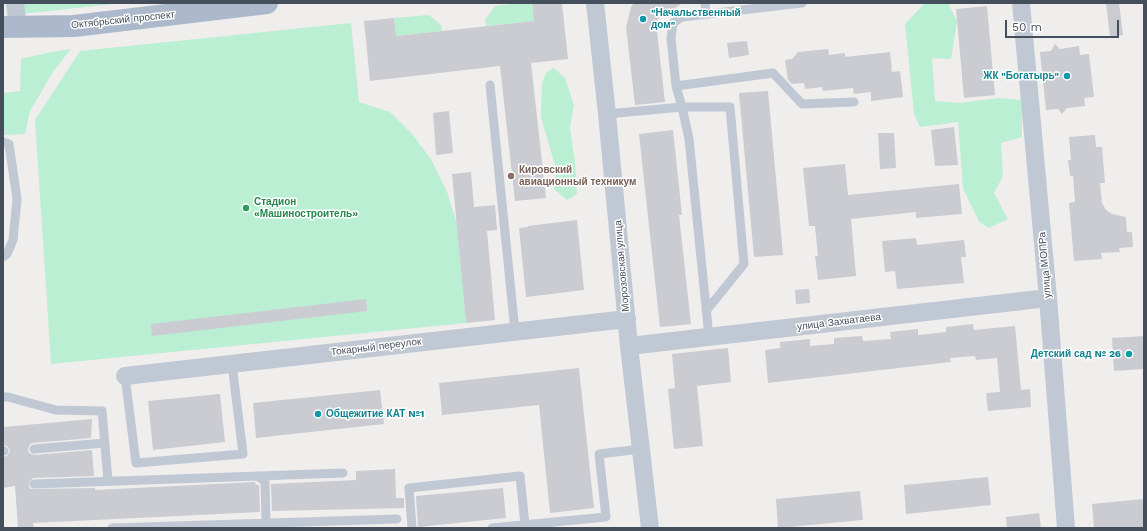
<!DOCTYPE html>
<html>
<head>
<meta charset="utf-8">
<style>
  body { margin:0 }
  #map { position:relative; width:1147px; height:531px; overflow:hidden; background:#f0eded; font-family:"Work Sans",sans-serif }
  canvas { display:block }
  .frame { position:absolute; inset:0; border:4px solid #454e5b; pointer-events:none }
  .scale { position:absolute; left:1005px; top:20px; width:114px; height:18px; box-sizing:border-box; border:2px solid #454e5b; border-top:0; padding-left:5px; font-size:12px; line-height:14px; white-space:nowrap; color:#454e5b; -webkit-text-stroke:3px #fff; paint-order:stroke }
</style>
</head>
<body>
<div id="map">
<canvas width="1147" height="531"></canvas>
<div class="frame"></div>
<div class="scale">50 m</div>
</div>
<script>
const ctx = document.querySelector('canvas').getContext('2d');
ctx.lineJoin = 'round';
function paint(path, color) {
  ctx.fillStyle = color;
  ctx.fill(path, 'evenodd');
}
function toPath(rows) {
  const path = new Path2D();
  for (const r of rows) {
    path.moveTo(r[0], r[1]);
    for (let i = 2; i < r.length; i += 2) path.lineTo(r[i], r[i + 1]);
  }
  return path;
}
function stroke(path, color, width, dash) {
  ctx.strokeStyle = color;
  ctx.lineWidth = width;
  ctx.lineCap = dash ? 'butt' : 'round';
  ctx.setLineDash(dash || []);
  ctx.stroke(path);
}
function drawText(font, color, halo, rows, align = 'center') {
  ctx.font = font + ' "Work Sans",sans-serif';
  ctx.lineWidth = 3;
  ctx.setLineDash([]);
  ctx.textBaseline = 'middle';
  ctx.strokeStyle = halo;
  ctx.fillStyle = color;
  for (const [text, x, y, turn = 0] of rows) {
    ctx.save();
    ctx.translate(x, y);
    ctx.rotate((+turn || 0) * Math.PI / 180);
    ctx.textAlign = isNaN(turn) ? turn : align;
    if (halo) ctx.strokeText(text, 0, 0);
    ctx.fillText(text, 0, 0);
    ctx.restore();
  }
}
const green = toPath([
  [20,3,124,3,21,14],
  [520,3,532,3,534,21,486,26,485,20,495,6],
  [925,3,948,3,957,21,951,59,932,58,935,101,959,103,999,98,1022,100,1022,137,1001,143,1003,176,994,193,1008,219,989,228,979,222,963,188,958,122,920,127,914,114,905,24],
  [429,15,441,25,442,31,396,36,394,18],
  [351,23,359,102,390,112,412,134,431,159,447,192,457,224,466,323,51,364,35,120,80,51],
  [71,49,53,72,30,111,25,134,3,135,3,93,20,91,21,59,51,52],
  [554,68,565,78,574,105,570,128,575,162,577,194,567,200,554,189,556,169,541,117,542,83,546,73]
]);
const building = toPath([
  [532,3,562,3,568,59,531,63,546,198,515,201,500,66,370,81,364,21,394,18,396,36,534,21],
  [634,3,683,3,660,17,656,22,665,102,635,105,626,27,631,7],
  [1106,3,1119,3,1123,35,1110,37],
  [987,6,995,95,964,98,956,9],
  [747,41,749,55,729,58,727,43],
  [1055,44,1060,49,1079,46,1080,55,1089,54,1094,97,1084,98,1085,106,1067,108,1062,114,1058,109,1046,110,1040,52,1051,51],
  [828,49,829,55,845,53,845,57,890,52,892,72,900,71,903,97,871,101,871,92,854,94,853,88,823,91,822,87,805,89,804,83,792,84,788,80,785,60,792,59,798,52],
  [768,91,783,255,754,257,739,93],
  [449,111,453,153,436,155,433,113],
  [954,127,958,165,935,166,931,130],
  [673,130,682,215,679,215,691,324,660,327,639,134],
  [878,133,894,133,896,168,880,169],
  [1095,135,1096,147,1102,147,1105,183,1100,183,1102,203,1106,210,1112,214,1126,217,1127,232,1132,232,1133,247,1119,248,1120,252,1101,253,1102,259,1074,261,1069,203,1075,202,1073,176,1070,176,1068,160,1071,160,1069,137],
  [845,164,848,195,959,184,962,214,916,218,916,212,851,219,856,276,818,280,815,256,818,256,815,226,809,226,803,168],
  [471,172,474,207,495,205,497,230,487,231,495,320,466,323,452,174],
  [577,220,584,290,526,297,519,228,528,227,528,226],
  [916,238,917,245,964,240,966,257,961,257,964,283,897,289,895,271,885,272,882,241],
  [809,289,810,303,796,304,795,290],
  [366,299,367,311,152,336,151,324],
  [973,324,974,330,1015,326,1021,390,1030,389,1031,407,988,411,986,393,1000,392,997,358,976,360,975,356,950,358,951,362,768,383,765,350,780,348,780,342,810,339,810,346,834,344,834,338,862,336,863,341,891,339,890,332,918,329,918,335,946,332,946,327],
  [1144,336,1144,369,1114,371,1112,338],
  [728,348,731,382,697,386,703,446,674,449,668,389,675,388,672,354],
  [579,368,594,508,550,513,539,405,442,415,439,383],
  [380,390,384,424,256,438,253,403],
  [220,394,225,442,153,450,148,401],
  [92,419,91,438,33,443,30,444,28,449,29,453,35,455,92,450,94,476,33,478,29,482,29,487,31,489,95,488,95,490,255,482,256,485,259,485,260,512,33,523,34,528,18,528,15,486,3,488,3,457,7,456,10,451,7,446,3,445,3,427],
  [395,469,396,498,404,498,404,508,272,511,271,484,356,480,356,471],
  [988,477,991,505,906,514,904,485],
  [503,488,506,518,418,527,416,496],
  [860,491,863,520,778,528,776,499],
  [1144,499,1144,528,1094,528,1092,504],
  [1039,513,1041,528,1007,528,1006,517]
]);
const lane = toPath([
  [705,3,706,14],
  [490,85,515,331],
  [676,86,773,73,802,104,854,102],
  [607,114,682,107,730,107,744,264,706,311],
  [3,142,9,144,17,199,13,240,7,254,3,257],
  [709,337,689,139,682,107,676,86,671,38,673,23,682,17,802,3],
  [125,376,136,463,243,454,232,364],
  [3,397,8,397,56,410,102,411,108,481],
  [34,449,105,443],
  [3,451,4,451],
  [257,476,265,481,266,523],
  [34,484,343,473],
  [112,528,397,519],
  [412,528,409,488,520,476,525,525],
  [492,528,606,517,599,454,641,449]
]);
const street = toPath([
  [15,3,18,28],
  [595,3,607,114,629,346,650,528],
  [1021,3,1048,298,1066,528],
  [629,346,1048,298],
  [125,376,627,319]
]);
const primary = toPath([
  [3,27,74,26,267,3]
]);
const markers = [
  [643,19,4,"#0f9aa8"],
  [1067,76,4,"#0f9aa8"],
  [511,176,4,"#8d6e63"],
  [246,208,4,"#2e9e5b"],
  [1129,354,4,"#0f9aa8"],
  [318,414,4,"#0f9aa8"]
];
const cultureNames = [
  ["\"Начальственный",651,13],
  ["дом\"",651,25],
  ["ЖК \"Богатырь\"",1059,76,"right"],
  ["Детский сад № 26",1121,354,"right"],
  ["Общежитие КАТ №1",326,414]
];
const streetNames = [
  ["Октябрьский проспект",123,20,-6],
  ["улица МОПРа",1045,265,-95],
  ["Морозовская улица",622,266,-95],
  ["улица Захватаева",839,322,-7],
  ["Токарный переулок",376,347,-7]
];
const educationNames = [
  ["Кировский",519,170],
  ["авиационный техникум",519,182]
];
const leisureNames = [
  ["Стадион",254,202],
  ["«Машиностроитель»",254,214]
];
paint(green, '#baefd4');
paint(building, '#caccd2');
stroke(lane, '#c0c8d3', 9);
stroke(street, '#c0c8d3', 18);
stroke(primary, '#acb9cd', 22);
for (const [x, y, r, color] of markers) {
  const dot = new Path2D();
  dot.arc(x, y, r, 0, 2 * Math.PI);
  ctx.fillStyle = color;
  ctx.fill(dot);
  stroke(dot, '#fff', 1.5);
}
drawText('bold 10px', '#0d838f', '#fff', cultureNames, 'left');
drawText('10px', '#454e5b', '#fff', streetNames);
drawText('bold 10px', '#785e54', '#fff', educationNames, 'left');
drawText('bold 10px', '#27864d', '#fff', leisureNames, 'left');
</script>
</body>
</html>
